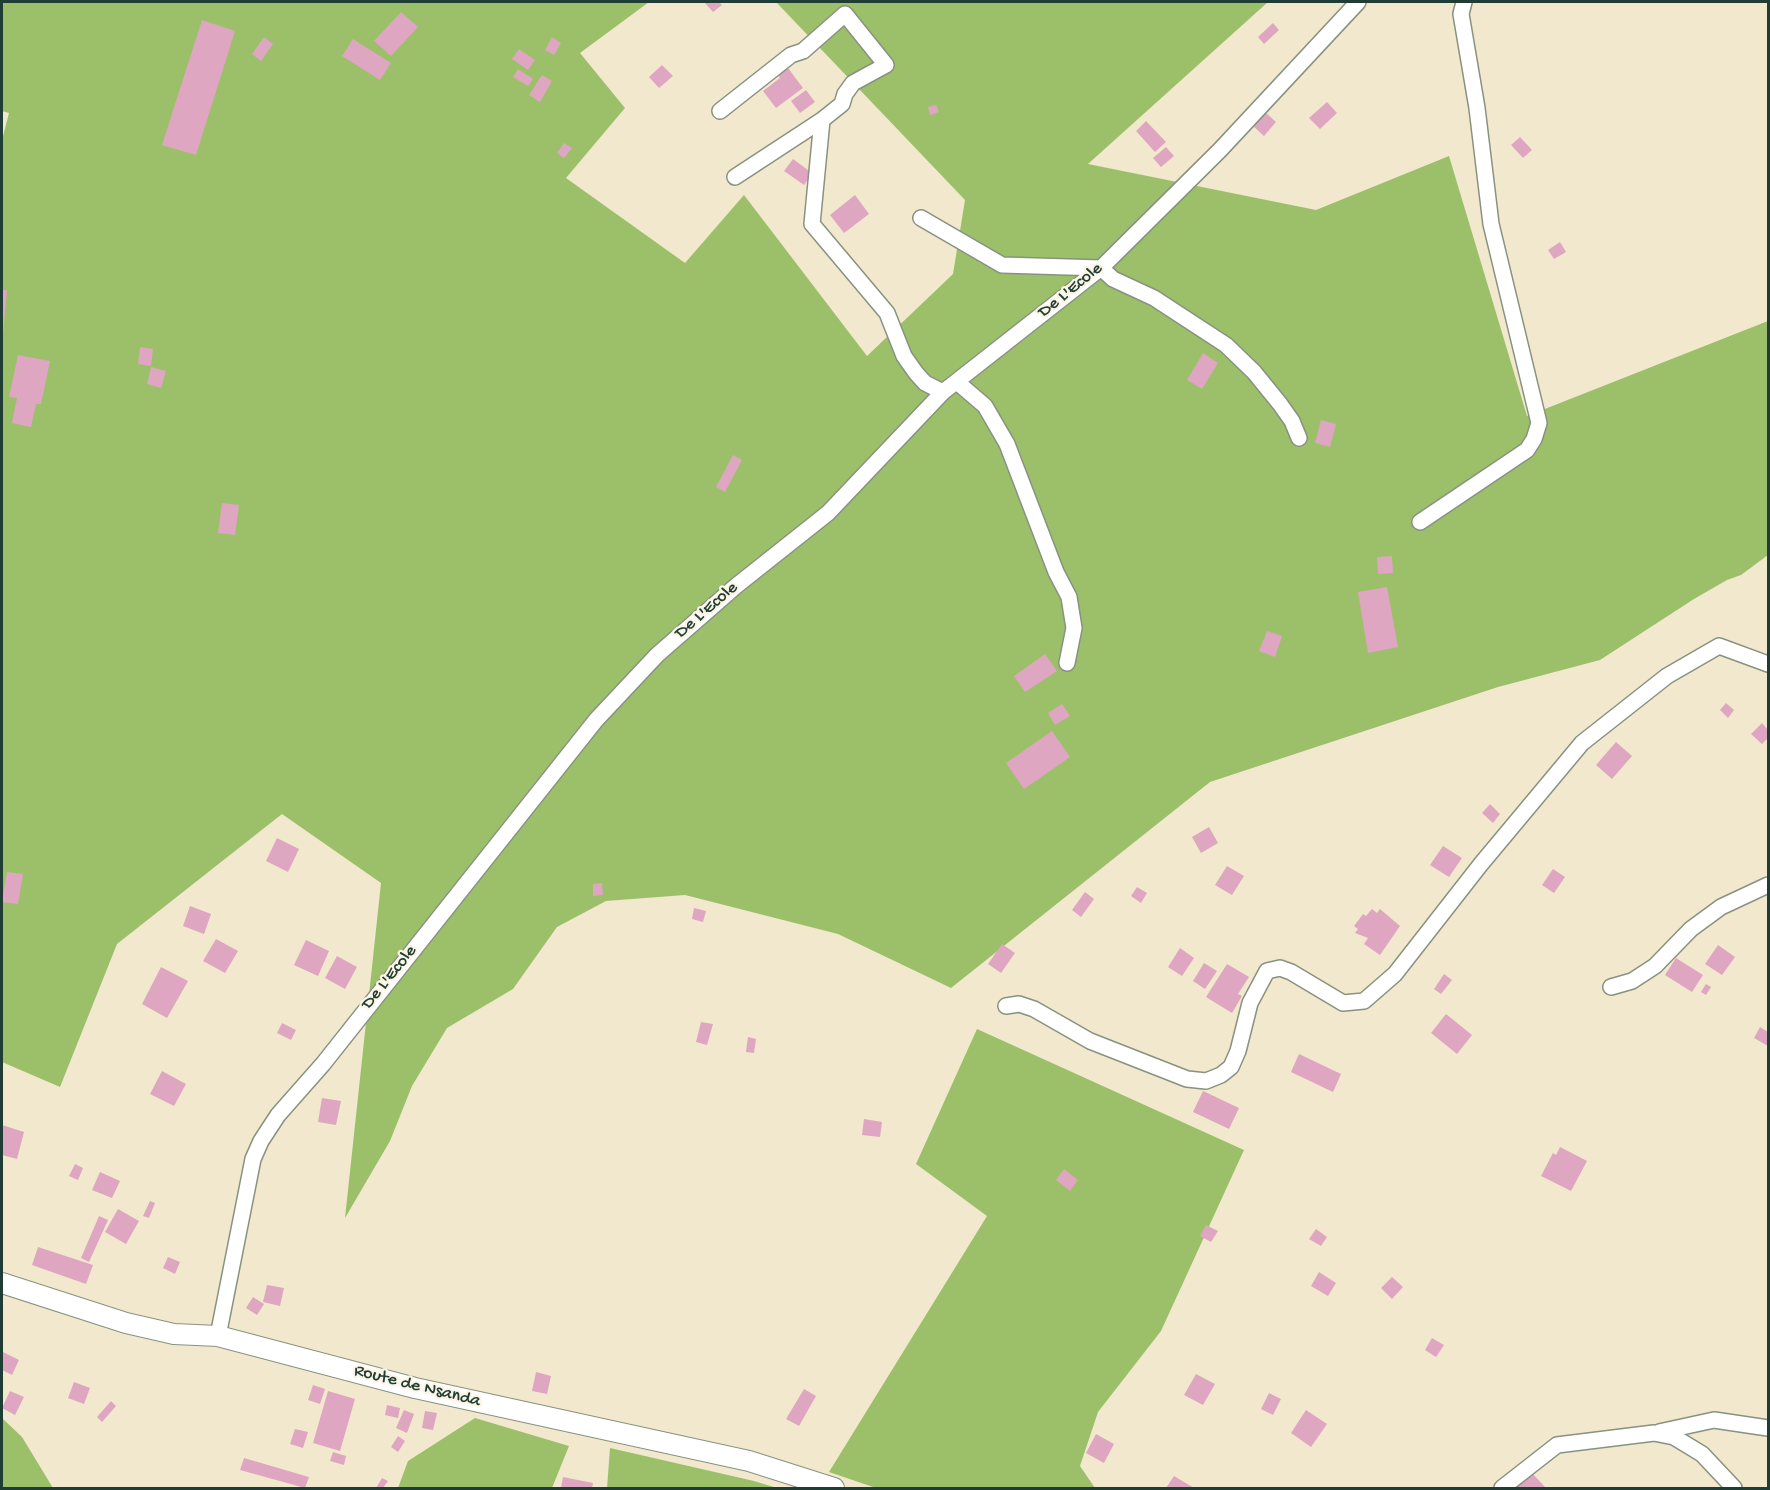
<!DOCTYPE html>
<html>
<head>
<meta charset="utf-8">
<style>
  body { margin:0 }
  #map { position:relative; width:1770px; height:1490px; overflow:hidden; background:#f2e8cd; font-family:"Gochi Hand",sans-serif }
  canvas { display:block }
  .frame { position:absolute; inset:0; border:3px solid #1f3d34; pointer-events:none }
</style>
</head>
<body>
<div id="map">
<canvas width="1770" height="1490"></canvas>
<div class="frame"></div>
</div>
<script>
const ctx = document.querySelector('canvas').getContext('2d');
ctx.lineJoin = 'round';
function paint(path, color) {
  ctx.fillStyle = color;
  ctx.fill(path, 'evenodd');
}
function toPath(rows) {
  const path = new Path2D();
  for (const r of rows) {
    path.moveTo(r[0], r[1]);
    for (let i = 2; i < r.length; i += 2) path.lineTo(r[i], r[i + 1]);
  }
  return path;
}
function stroke(path, color, width, dash) {
  ctx.strokeStyle = color;
  ctx.lineWidth = width;
  ctx.lineCap = dash ? 'butt' : 'round';
  ctx.setLineDash(dash || []);
  ctx.stroke(path);
}
function drawText(font, color, halo, rows, align = 'center') {
  ctx.font = font + ' "Gochi Hand",sans-serif';
  ctx.lineWidth = 4.5;
  ctx.setLineDash([]);
  ctx.textBaseline = 'middle';
  ctx.strokeStyle = halo;
  ctx.fillStyle = color;
  for (const [text, x, y, turn = 0] of rows) {
    ctx.save();
    ctx.translate(x, y);
    ctx.rotate((+turn || 0) * Math.PI / 180);
    ctx.textAlign = isNaN(turn) ? turn : align;
    if (halo) ctx.strokeText(text, 0, 0);
    ctx.fillText(text, 0, 0);
    ctx.restore();
  }
}
const green = toPath([
  [2,2,649,2,580,53,625,108,566,178,685,263,744,195,867,356,953,274,965,200,776,2,1268,2,1088,164,1316,210,1449,156,1527,416,1768,321,1768,555,1741,575,1727,580,1694,599,1600,660,1498,687,1210,782,951,988,838,934,685,895,606,901,557,927,513,989,447,1028,412,1086,390,1141,345,1218,381,883,282,814,117,944,60,1087,2,1062,2,140,9,113,2,111],
  [977,1029,1244,1150,1161,1331,1098,1412,1080,1466,1095,1488,876,1488,829,1472,987,1216,916,1164],
  [2,1418,22,1437,53,1488,2,1488],
  [475,1418,569,1446,552,1488,398,1488,408,1461],
  [610,1448,754,1481,777,1488,607,1488]
]);
const building = toPath([
  [704,2,719,2,722,5,713,12],
  [401,12,418,27,391,56,374,41],
  [202,20,235,31,196,155,162,145],
  [1273,23,1279,30,1264,44,1258,37],
  [264,37,273,44,261,61,252,54],
  [552,37,561,43,554,55,545,50],
  [353,39,391,63,380,80,342,56],
  [519,49,535,60,528,70,512,59],
  [785,64,803,88,776,108,763,91,780,78,775,71],
  [662,65,673,76,659,88,649,77],
  [518,69,533,79,528,86,513,77],
  [542,75,552,81,540,102,529,95],
  [806,90,815,102,800,113,791,101],
  [1327,102,1337,113,1320,129,1309,118],
  [936,105,939,112,930,115,928,107],
  [1264,111,1276,122,1264,136,1252,125],
  [1146,121,1166,142,1155,152,1136,131],
  [1520,137,1532,150,1523,158,1511,145],
  [564,143,572,148,564,158,557,153],
  [1166,147,1174,156,1161,167,1153,158],
  [793,159,812,173,804,185,784,171],
  [855,195,869,214,844,233,830,215],
  [1560,242,1566,252,1554,259,1548,250],
  [2,290,7,290,3,334,2,334],
  [140,347,153,349,151,366,138,364],
  [1203,353,1218,363,1202,389,1187,380],
  [18,355,50,361,41,404,36,404,31,427,12,423,17,398,9,397],
  [151,367,166,371,161,388,147,384],
  [1321,420,1336,424,1330,447,1315,443],
  [733,455,742,460,725,492,716,487],
  [222,503,239,505,235,535,218,533],
  [1392,556,1393,573,1378,574,1377,557],
  [1387,587,1398,647,1368,653,1358,592],
  [1267,631,1282,636,1275,657,1259,651],
  [1045,654,1057,671,1025,692,1014,676],
  [1726,703,1734,710,1728,718,1720,710],
  [1062,704,1070,716,1055,725,1048,713],
  [1762,723,1768,730,1768,738,1762,744,1751,734],
  [1052,731,1070,757,1024,789,1006,763],
  [1616,742,1632,756,1612,779,1596,765],
  [1490,804,1500,814,1493,823,1482,813],
  [1209,827,1218,843,1201,853,1192,837],
  [277,838,299,849,288,872,266,861],
  [1443,846,1462,858,1449,877,1430,865],
  [1227,866,1244,876,1232,895,1215,885],
  [1553,869,1565,877,1554,893,1542,885],
  [7,872,23,874,18,904,2,902],
  [602,883,603,895,593,896,593,884],
  [1137,887,1147,893,1141,903,1131,896],
  [1085,892,1094,899,1081,917,1072,910],
  [190,906,211,914,204,934,183,926],
  [694,908,706,911,703,922,692,919],
  [1372,909,1377,913,1380,909,1400,926,1380,955,1364,944,1368,938,1355,933,1358,929,1354,926,1363,914,1366,916],
  [216,939,238,951,225,973,203,961],
  [306,940,329,951,318,976,294,965],
  [1002,944,1015,953,1001,973,988,964],
  [1718,945,1735,957,1722,975,1705,964],
  [1180,948,1194,958,1182,976,1168,967],
  [337,956,357,967,345,989,325,978],
  [1676,958,1703,975,1692,992,1665,975],
  [1204,963,1217,971,1205,989,1193,981],
  [1227,964,1249,977,1238,994,1242,996,1232,1013,1206,997],
  [161,967,188,981,167,1018,142,1004],
  [1444,974,1452,980,1441,994,1434,989],
  [1706,984,1711,987,1706,995,1701,992],
  [1446,1014,1472,1035,1457,1054,1431,1033],
  [701,1022,713,1024,707,1045,696,1042],
  [282,1023,296,1030,291,1040,277,1033],
  [1760,1027,1768,1032,1768,1046,1754,1038],
  [748,1037,756,1039,754,1053,746,1052],
  [1299,1054,1341,1074,1333,1092,1291,1072],
  [162,1071,186,1084,174,1106,150,1094],
  [1203,1091,1239,1108,1229,1129,1193,1112],
  [322,1098,341,1101,336,1125,318,1122],
  [864,1119,882,1122,880,1137,862,1135],
  [2,1125,24,1132,17,1159,2,1155],
  [1560,1147,1587,1161,1571,1191,1541,1176,1553,1153,1556,1155],
  [75,1164,83,1168,78,1180,69,1176],
  [1064,1169,1078,1180,1070,1191,1056,1180],
  [100,1172,120,1181,112,1198,92,1190],
  [150,1201,155,1203,149,1218,143,1216],
  [118,1209,139,1221,126,1244,105,1232],
  [99,1216,108,1220,89,1262,81,1258],
  [1206,1225,1218,1231,1211,1242,1200,1236],
  [1316,1229,1327,1237,1321,1246,1309,1239],
  [38,1247,93,1265,86,1284,32,1265],
  [168,1257,180,1262,175,1274,163,1268],
  [1319,1272,1336,1283,1328,1296,1311,1286],
  [1392,1277,1403,1287,1392,1299,1381,1288],
  [267,1285,284,1288,280,1306,263,1302],
  [253,1297,264,1304,257,1315,246,1308],
  [1432,1338,1444,1345,1436,1357,1425,1350],
  [3,1352,19,1360,12,1375,2,1370],
  [536,1372,551,1376,547,1394,532,1391],
  [1196,1374,1215,1384,1203,1405,1184,1395],
  [74,1382,90,1388,84,1404,68,1398],
  [313,1385,325,1389,320,1404,308,1400],
  [804,1389,816,1396,799,1426,786,1419],
  [10,1391,24,1397,15,1415,2,1408],
  [328,1391,355,1399,340,1451,313,1443],
  [1269,1393,1281,1399,1273,1415,1261,1409],
  [111,1401,116,1406,102,1422,97,1417],
  [387,1405,400,1408,398,1418,385,1415],
  [404,1410,414,1414,407,1433,396,1428],
  [1306,1410,1327,1424,1311,1447,1291,1433],
  [425,1411,437,1413,433,1430,422,1428],
  [295,1429,308,1432,303,1448,290,1444],
  [1096,1434,1114,1444,1104,1463,1086,1453],
  [398,1436,405,1441,398,1452,391,1447],
  [333,1452,346,1456,344,1465,330,1461],
  [244,1458,309,1477,305,1488,240,1470],
  [1531,1472,1546,1488,1513,1488],
  [1174,1476,1194,1488,1166,1488],
  [563,1477,593,1483,592,1488,561,1488],
  [382,1478,388,1481,383,1488,376,1488]
]);
const minor = toPath([
  [720,111,791,55,803,51,845,14,886,65,853,83,845,94,842,104,822,120,735,177],
  [822,120,812,224,887,313,904,356,916,373,925,383,943,392],
  [921,218,1002,265,1101,268,1113,279,1154,298,1226,345,1254,372,1280,404,1292,421,1299,438],
  [957,382,985,406,1007,444,1056,572,1069,597,1074,628,1067,663],
  [1420,522,1527,450,1534,439,1539,423,1491,224,1477,108,1461,14,1464,2],
  [1611,987,1632,981,1655,966,1691,929,1721,907,1768,885],
  [1006,1006,1019,1004,1034,1009,1090,1041,1187,1079,1206,1081,1221,1075,1231,1067,1238,1051,1250,1003,1267,971,1280,968,1291,972,1343,1003,1364,1001,1395,974,1481,864,1582,743,1667,676,1719,646,1768,664],
  [218,1336,253,1159,261,1141,278,1115,323,1064,596,720,657,655,736,586,828,513,943,392,1101,268,1220,150,1358,2],
  [1659,1432,1714,1420,1768,1428],
  [1502,1488,1557,1445,1654,1433,1674,1437,1702,1454,1734,1488]
]);
const tertiary = toPath([
  [2,1283,126,1323,174,1334,218,1336,415,1388,749,1461,834,1488]
]);
const streetNames = [
  ["De L'Ecole",1071,291,-39],
  ["De L'Ecole",707,611,-41],
  ["De L'Ecole",390,978,-51],
  ["Route de Nsanda",417,1387,14]
];
paint(green, '#9cc06a');
paint(building, '#dea6c0');
stroke(minor, '#889280', 18);
stroke(tertiary, '#889280', 22);
stroke(minor, '#fff', 15);
stroke(tertiary, '#fff', 20);
drawText('18px', '#1f3d34', '#fcf5e5', streetNames);
</script>
</body>
</html>
